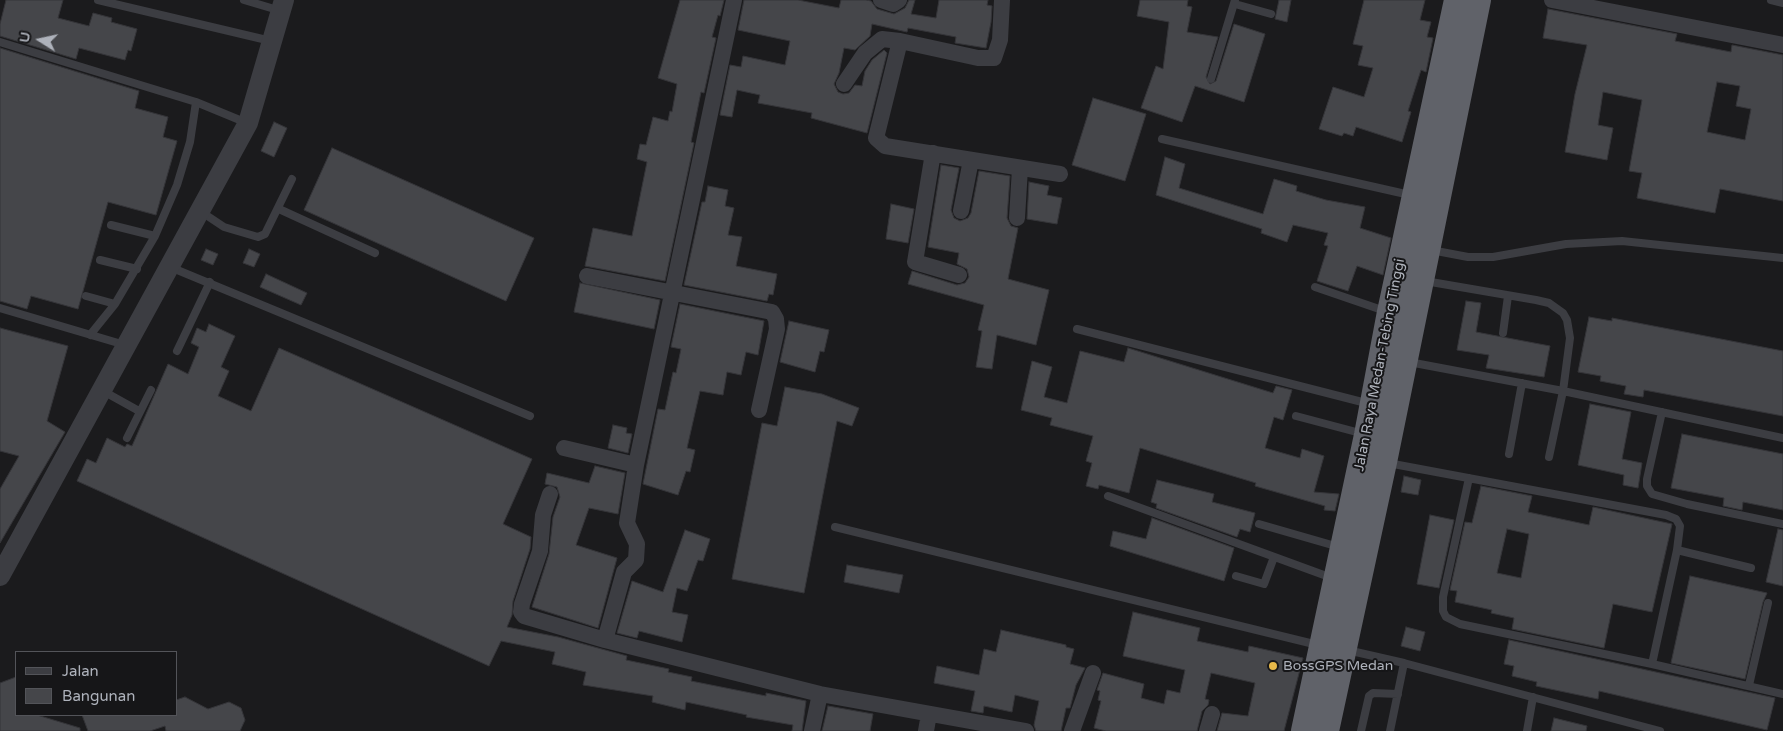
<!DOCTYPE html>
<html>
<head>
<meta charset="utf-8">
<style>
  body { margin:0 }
  #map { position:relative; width:1783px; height:731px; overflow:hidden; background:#1b1b1d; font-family:"Varela Round",sans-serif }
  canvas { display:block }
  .legend { position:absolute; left:15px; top:651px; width:162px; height:65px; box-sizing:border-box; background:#161618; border:1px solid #535459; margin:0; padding:6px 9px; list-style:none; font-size:15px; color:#aeb2bb }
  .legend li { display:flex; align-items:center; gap:10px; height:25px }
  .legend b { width:25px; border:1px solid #535459 }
  .north { position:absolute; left:15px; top:15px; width:50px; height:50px; -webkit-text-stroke:4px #161618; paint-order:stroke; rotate:280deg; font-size:14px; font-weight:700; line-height:20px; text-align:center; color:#aeb2bb }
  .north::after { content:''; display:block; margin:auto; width:18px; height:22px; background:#aeb2bb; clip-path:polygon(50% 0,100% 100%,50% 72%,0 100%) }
</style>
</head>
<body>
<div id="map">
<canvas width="1783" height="731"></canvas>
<ul class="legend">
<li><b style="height:6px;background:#3c3d42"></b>Jalan</li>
<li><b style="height:14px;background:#45464a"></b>Bangunan</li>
</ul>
<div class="north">U</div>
</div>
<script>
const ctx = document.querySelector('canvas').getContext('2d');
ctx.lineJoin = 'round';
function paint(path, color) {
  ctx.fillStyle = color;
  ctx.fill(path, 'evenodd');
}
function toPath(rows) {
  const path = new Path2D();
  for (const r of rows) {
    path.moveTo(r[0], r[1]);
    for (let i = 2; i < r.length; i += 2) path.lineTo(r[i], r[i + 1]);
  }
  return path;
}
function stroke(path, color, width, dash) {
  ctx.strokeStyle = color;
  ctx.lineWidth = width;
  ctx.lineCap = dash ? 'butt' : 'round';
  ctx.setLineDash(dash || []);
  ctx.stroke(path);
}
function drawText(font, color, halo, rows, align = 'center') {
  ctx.font = font + ' "Varela Round",sans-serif';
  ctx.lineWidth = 4;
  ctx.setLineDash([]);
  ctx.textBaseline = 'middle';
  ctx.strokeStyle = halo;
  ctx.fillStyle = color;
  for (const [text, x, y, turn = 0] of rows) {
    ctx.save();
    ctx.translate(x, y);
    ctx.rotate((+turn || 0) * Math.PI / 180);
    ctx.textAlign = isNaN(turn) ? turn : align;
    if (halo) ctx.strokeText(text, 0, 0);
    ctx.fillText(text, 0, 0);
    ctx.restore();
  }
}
const building = toPath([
  [6,0,63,0,58,18,89,26,93,13,112,18,111,22,137,29,131,51,128,50,125,60,79,48,76,59,0,36,0,24,6,0],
  [680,0,724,0,720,16,718,15,712,37,716,38,704,93,701,92,691,142,694,143,665,281,585,266,593,228,632,236,647,162,637,159,640,144,646,145,653,117,668,121,670,111,672,112,677,84,658,78,680,0],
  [744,0,798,0,839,8,841,0,866,0,871,1,877,9,894,14,905,8,909,0,915,0,911,14,936,18,939,0,988,0,987,5,992,6,991,22,986,48,955,43,956,37,908,28,907,32,872,24,870,36,855,50,844,48,839,73,834,84,838,92,843,94,849,93,855,85,862,86,865,71,872,60,884,50,887,53,867,133,811,118,812,113,758,103,760,95,737,90,732,117,720,115,730,65,741,67,743,56,785,65,790,41,738,30,744,0],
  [1140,0,1188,0,1187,6,1192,7,1187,32,1218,37,1206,77,1210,84,1216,81,1234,24,1265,34,1244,102,1195,86,1182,122,1141,108,1156,66,1163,69,1169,22,1137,16,1140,0],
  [1279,0,1291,0,1287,22,1275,19,1279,0],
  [1364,0,1425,0,1420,20,1431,22,1427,37,1433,38,1426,72,1421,70,1408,111,1411,112,1402,142,1356,127,1353,136,1344,133,1342,136,1319,129,1333,87,1364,97,1373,68,1358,65,1363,46,1353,44,1364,0],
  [1548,9,1677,34,1675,41,1731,52,1732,45,1783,55,1783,201,1720,189,1715,213,1637,198,1642,173,1629,171,1642,100,1603,92,1598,125,1613,128,1607,160,1565,152,1575,94,1587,45,1543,38,1548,9],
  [1717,82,1740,86,1736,106,1751,109,1745,140,1707,132,1717,82],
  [0,48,139,91,135,108,168,117,163,137,177,141,156,215,108,202,78,309,31,296,27,309,0,301,0,48],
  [1093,98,1146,114,1125,181,1072,165,1093,98],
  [274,122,287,128,274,157,261,151,274,122],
  [332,148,534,238,506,301,304,210,332,148],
  [1165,157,1185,164,1179,188,1263,214,1274,179,1297,186,1296,191,1326,200,1365,207,1360,228,1391,238,1383,275,1357,266,1348,291,1317,281,1328,246,1324,245,1328,233,1293,225,1287,242,1261,233,1262,229,1156,195,1165,157],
  [941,165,959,168,951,210,954,218,960,221,968,218,971,213,979,171,1010,176,1007,218,1011,226,1018,228,1008,279,1049,290,1036,345,997,335,992,369,976,367,982,331,978,330,984,305,908,284,912,271,957,285,965,283,969,277,967,269,957,264,959,253,928,247,941,165],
  [1029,182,1049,186,1047,195,1062,198,1057,224,1027,219,1029,182],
  [708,186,728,190,725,206,734,208,728,235,742,237,736,266,777,274,773,295,769,294,767,301,684,285,702,202,705,202,708,186],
  [891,204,914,209,908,243,886,239,891,204],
  [206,249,218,254,213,265,201,260,206,249],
  [249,249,260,254,254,267,243,263,249,249],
  [266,274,307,293,301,305,260,287,266,274],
  [580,283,660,300,654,329,574,312,580,283],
  [1466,301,1481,303,1476,332,1550,346,1544,377,1486,368,1489,355,1457,350,1466,301],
  [680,304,764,321,758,355,746,352,741,375,727,372,723,395,700,391,687,448,695,450,690,472,686,471,678,495,643,484,658,409,665,410,673,372,676,373,681,349,671,347,680,304],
  [1589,317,1612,321,1612,318,1783,351,1783,416,1644,390,1643,397,1624,394,1626,386,1600,381,1601,376,1578,372,1589,317],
  [789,321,829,330,824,352,820,351,815,372,780,362,789,321],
  [209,324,235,336,221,367,229,371,218,396,251,411,279,348,532,459,503,524,531,537,530,549,513,601,512,615,507,627,558,637,627,656,626,660,669,669,668,672,692,677,691,681,766,696,766,693,806,701,802,731,792,731,793,725,746,717,747,715,686,702,685,710,652,702,653,696,583,685,586,672,552,664,555,652,501,641,489,666,77,481,87,459,96,463,107,438,125,447,127,444,132,446,168,364,188,374,199,347,191,343,197,328,206,332,209,324],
  [0,328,68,346,47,421,65,432,0,543,0,489,19,456,0,451,0,328],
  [1128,348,1273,393,1276,386,1292,390,1283,420,1274,417,1265,448,1300,458,1302,449,1324,456,1314,492,1339,494,1335,511,1324,510,1325,506,1255,486,1256,483,1140,448,1129,493,1099,485,1098,489,1086,486,1092,463,1086,461,1093,436,1050,425,1052,418,1021,410,1032,361,1052,367,1044,397,1067,403,1080,351,1124,362,1128,348],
  [785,387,822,394,859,408,852,426,837,421,804,593,732,579,762,423,777,426,785,387],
  [1590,404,1631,412,1622,459,1642,463,1638,488,1623,485,1624,475,1578,465,1590,404],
  [613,425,627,428,626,433,632,434,628,453,608,448,613,425],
  [1682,434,1783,454,1783,510,1743,502,1742,510,1723,506,1724,498,1671,488,1682,434],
  [595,466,625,473,618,514,589,508,576,545,617,558,598,628,532,607,549,554,553,517,560,497,557,487,545,484,547,473,589,483,595,466],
  [1404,476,1421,480,1418,495,1401,492,1404,476],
  [1157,480,1214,494,1212,502,1255,513,1250,532,1240,529,1237,537,1156,508,1157,504,1151,502,1157,480],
  [1481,486,1532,496,1528,512,1589,525,1593,507,1672,524,1652,612,1613,604,1604,648,1512,629,1514,618,1491,613,1492,610,1455,602,1457,591,1450,590,1465,522,1472,523,1481,486],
  [1507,529,1529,534,1521,578,1497,573,1507,529],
  [1430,515,1454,520,1439,588,1417,584,1430,515],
  [1152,518,1234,548,1224,581,1110,546,1113,531,1146,539,1152,518],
  [1778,529,1783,530,1783,586,1766,582,1778,529],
  [685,530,710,539,703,561,698,560,687,591,677,588,672,612,688,615,682,642,639,631,637,638,617,633,632,581,663,592,685,530],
  [847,565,903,575,899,593,844,582,847,565],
  [1690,576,1767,593,1763,602,1745,679,1671,663,1690,576],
  [1133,612,1200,628,1197,641,1248,652,1249,646,1303,658,1284,731,1217,731,1222,713,1248,716,1255,683,1211,673,1205,699,1209,700,1208,705,1202,711,1197,731,1106,731,1094,728,1101,701,1098,700,1100,691,1097,690,1103,673,1144,684,1141,698,1164,704,1167,690,1180,693,1185,670,1123,656,1133,612],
  [1406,627,1425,632,1420,651,1401,646,1406,627],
  [1001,630,1066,645,1066,647,1074,649,1070,664,1085,668,1076,685,1070,708,1066,708,1061,731,1036,731,1034,725,1039,701,1015,695,1012,712,984,706,983,713,971,711,975,691,934,683,937,666,979,675,984,649,996,652,1001,630],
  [1509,640,1775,698,1767,730,1599,691,1598,699,1536,686,1537,682,1512,676,1514,666,1504,664,1509,640],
  [16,677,16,715,37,715,80,728,80,731,0,731,0,683,16,677],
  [185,697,208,709,229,702,241,708,245,720,240,731,166,731,165,726,150,731,88,731,82,715,176,715,176,700,185,697],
  [828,706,873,714,870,731,822,731,828,706],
  [1554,718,1587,726,1586,731,1551,731,1554,718]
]);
const service = toPath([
  [98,0,271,41],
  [244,0,281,11],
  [1771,0,1783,3],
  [1235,4,1271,14],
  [0,42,196,102,247,123],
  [1211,79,1235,0],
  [1162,139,1410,195],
  [279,209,375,253],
  [200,211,224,227,258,237,265,234,292,179],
  [111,225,155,236],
  [1431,250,1468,257,1493,257,1566,244,1622,241,1783,258],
  [100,260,137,269],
  [170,267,530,416],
  [1425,281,1536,300,1549,303,1563,313,1567,320,1570,338,1563,391,1549,457],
  [1315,287,1385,311],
  [86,296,115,304],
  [0,308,125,345],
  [1077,329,1370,404],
  [1503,333,1508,296],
  [90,335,115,304,155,236,177,185,190,142,196,102],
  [177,351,210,282],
  [1409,362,1563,391,1783,438],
  [103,391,139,411],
  [1662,412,1647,479,1647,486,1652,494,1687,504,1783,524],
  [1296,416,1364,434],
  [127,438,151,390],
  [1509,454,1522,383],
  [1388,463,1666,515,1676,519,1680,526,1677,550,1652,664,1783,694],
  [1469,478,1443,597,1443,611,1446,617,1460,624,1652,664],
  [1108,496,1332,578],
  [1259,524,1339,547],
  [835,527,1318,645],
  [1677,550,1751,568],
  [1236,576,1264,584,1274,557],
  [1347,650,1404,663,1660,731],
  [1749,685,1768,603],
  [1361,731,1369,696,1373,693,1398,694],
  [1390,731,1404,663],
  [1527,731,1533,697]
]);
const minor = toPath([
  [881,0,893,4,899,0],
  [1002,0,1000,40,994,58,978,58,900,41,876,138,885,146,1060,174],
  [1552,0,1783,45],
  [844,84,865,53,882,39,900,41],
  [933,153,915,262,959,275],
  [961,211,971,160],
  [1017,218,1020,168],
  [587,276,772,312,776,319,777,329,759,410],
  [564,448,636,465],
  [550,494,543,515,540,551,522,604,521,612,524,616,605,640,820,694,1026,731],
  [605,640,624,572,636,560,637,544,627,523,636,465,734,0],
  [812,731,820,694],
  [926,731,929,714],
  [1072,731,1093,673],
  [1207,731,1212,714]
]);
const tertiary = toPath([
  [0,576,248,123,284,0]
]);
const trunk = toPath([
  [1304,731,1367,435,1390,312,1457,0],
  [1326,731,1384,462,1478,0]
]);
const markers = [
  [1273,666,5,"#e6b849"]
];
const streetNames = [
  ["Jalan Raya Medan-Tebing Tinggi",1380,365,-79]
];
const poiNames = [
  ["BossGPS Medan",1283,666]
];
paint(building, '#45464a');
stroke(building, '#353539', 1);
stroke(service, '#3c3d42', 8);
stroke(minor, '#3c3d42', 16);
stroke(tertiary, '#3c3d42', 20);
stroke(trunk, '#606269', 26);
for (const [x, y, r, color] of markers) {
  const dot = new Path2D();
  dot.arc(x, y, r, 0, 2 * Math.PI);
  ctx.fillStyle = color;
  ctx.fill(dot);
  stroke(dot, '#161618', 2);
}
drawText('14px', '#aeb2bb', '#161618', streetNames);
drawText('14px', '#aeb2bb', '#161618', poiNames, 'left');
</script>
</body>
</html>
